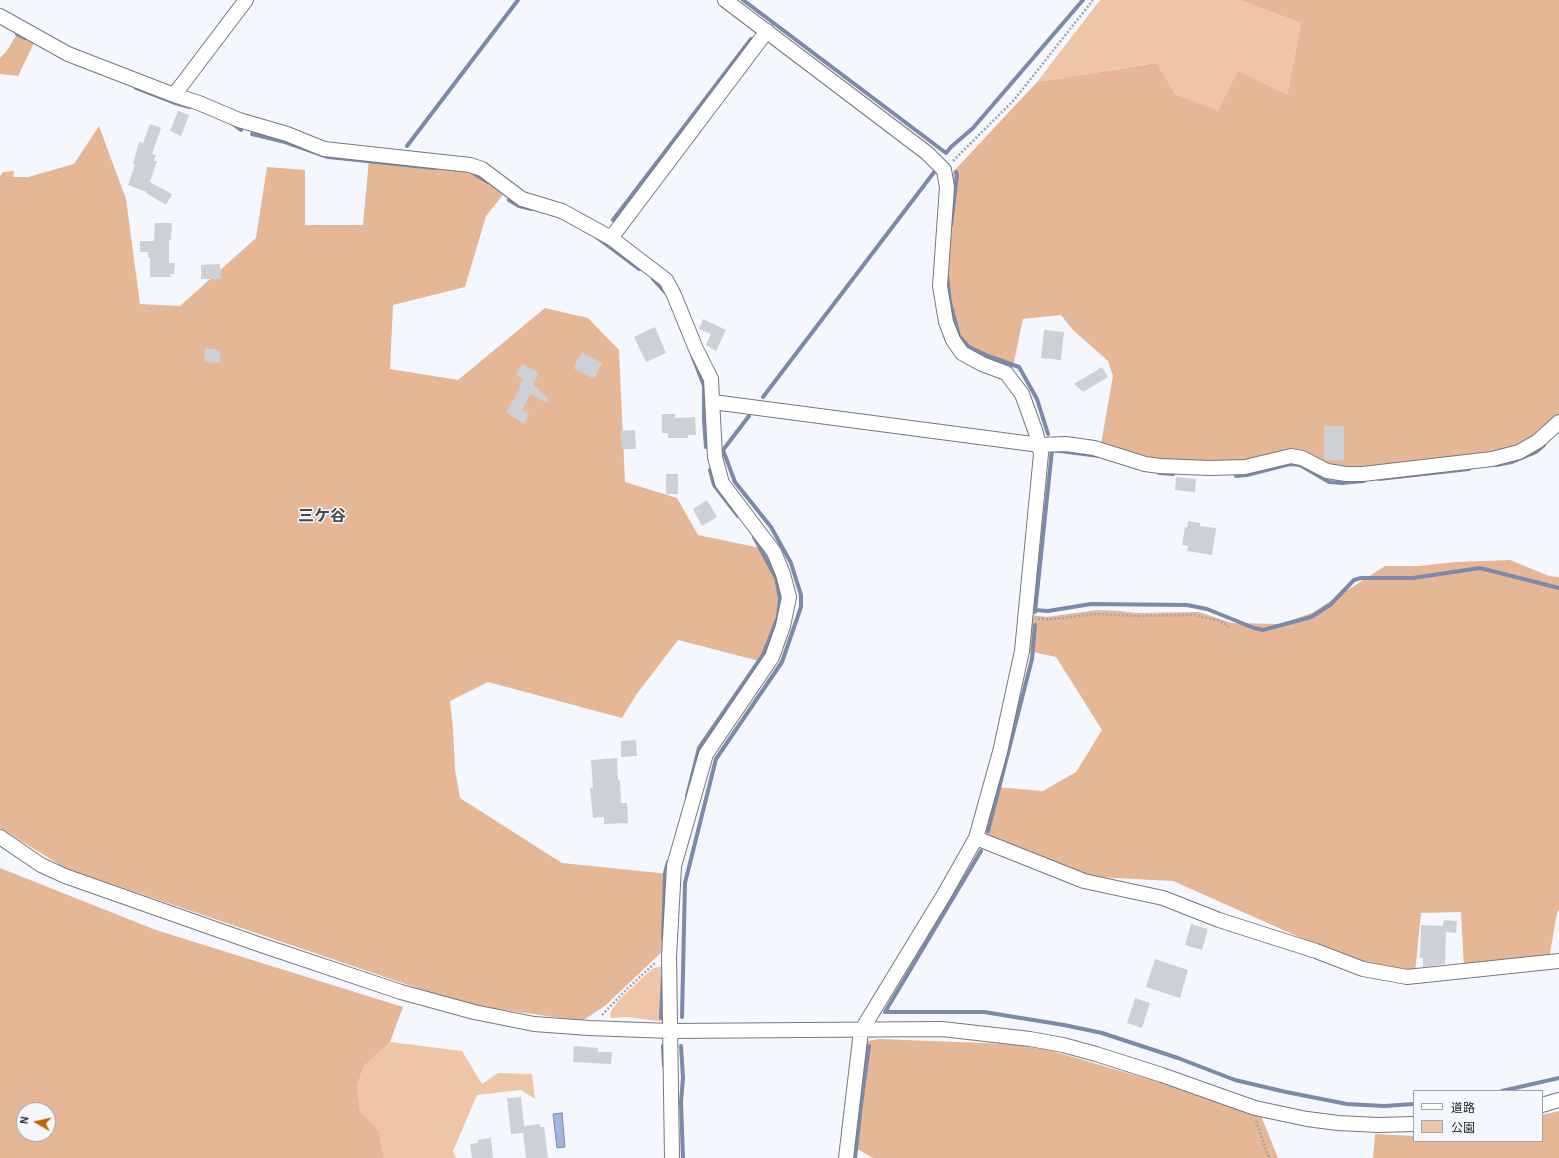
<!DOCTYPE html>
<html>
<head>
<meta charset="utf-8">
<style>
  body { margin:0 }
  #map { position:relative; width:1559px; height:1158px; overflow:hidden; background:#f5f7fe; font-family:Karla,"Noto Sans JP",sans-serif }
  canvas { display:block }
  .legend { position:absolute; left:1413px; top:1090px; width:130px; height:52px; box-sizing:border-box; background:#f5f7fe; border:1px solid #a1a3a8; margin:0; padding:5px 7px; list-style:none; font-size:12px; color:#232426 }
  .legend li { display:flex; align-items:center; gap:8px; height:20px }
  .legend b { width:20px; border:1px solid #a1a3a8 }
  .north { position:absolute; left:16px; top:1102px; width:40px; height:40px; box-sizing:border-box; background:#f5f7fe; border:1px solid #a1a3a8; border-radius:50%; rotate:279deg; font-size:11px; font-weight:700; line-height:16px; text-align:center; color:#232426 }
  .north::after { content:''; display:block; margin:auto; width:14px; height:18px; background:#be6500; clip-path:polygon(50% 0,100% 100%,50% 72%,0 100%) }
</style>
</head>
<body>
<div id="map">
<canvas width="1559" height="1158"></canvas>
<ul class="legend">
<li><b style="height:5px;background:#fff"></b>道路</li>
<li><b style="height:11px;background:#efc5a8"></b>公園</li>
</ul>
<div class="north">N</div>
</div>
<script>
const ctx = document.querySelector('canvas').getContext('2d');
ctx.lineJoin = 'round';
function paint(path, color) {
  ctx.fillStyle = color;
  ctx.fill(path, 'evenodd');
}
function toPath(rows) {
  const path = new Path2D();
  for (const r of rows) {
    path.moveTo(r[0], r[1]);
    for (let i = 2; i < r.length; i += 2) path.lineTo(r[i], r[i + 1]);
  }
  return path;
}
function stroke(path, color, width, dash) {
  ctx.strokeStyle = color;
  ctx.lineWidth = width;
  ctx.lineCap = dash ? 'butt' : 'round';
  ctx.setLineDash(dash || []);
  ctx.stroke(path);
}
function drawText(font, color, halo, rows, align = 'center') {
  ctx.font = font + ' Karla,"Noto Sans JP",sans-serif';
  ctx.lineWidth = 3;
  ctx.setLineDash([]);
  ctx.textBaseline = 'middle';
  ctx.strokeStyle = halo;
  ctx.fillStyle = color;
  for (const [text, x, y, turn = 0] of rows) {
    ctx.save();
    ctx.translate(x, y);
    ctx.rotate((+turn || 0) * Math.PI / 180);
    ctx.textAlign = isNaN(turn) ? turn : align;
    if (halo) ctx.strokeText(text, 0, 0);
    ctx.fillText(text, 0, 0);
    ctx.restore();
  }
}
const green = toPath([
  [1100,0,1239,0,1301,23,1287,95,1218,112,1175,94,1155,63,1037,82],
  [666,966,665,1022,627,1017,610,1018,611,1011,619,1000,642,978,654,968],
  [390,1042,462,1051,482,1084,498,1073,532,1074,535,1099,521,1090,477,1095,453,1151,456,1158,384,1158,379,1131,360,1111,357,1086,364,1066]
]);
const forest = toPath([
  [1239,0,1559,0,1559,416,1516,449,1347,471,1329,469,1305,455,1244,463,1167,463,1101,444,1113,376,1108,361,1073,330,1061,315,1023,319,1012,371,969,352,957,340,947,306,945,272,952,173,1037,82,1156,63,1175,94,1218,111,1238,71,1287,95,1301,23],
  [19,31,36,39,18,76,0,74,0,58,6,52],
  [99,126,126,199,140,304,180,306,256,238,267,167,305,170,305,225,363,225,369,159,466,167,506,191,486,216,465,287,393,305,390,369,458,380,545,308,588,318,619,350,625,482,677,498,698,535,770,550,784,598,779,625,763,662,678,640,636,695,622,718,488,682,450,701,453,729,455,769,460,798,562,863,669,874,665,949,606,1005,582,1021,482,1007,426,991,65,868,0,828,0,176,3,172,14,171,13,177,28,177,74,164],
  [1510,560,1549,576,1559,577,1559,909,1557,913,1549,959,1464,968,1461,912,1421,913,1415,973,1383,969,1344,957,1173,881,1094,877,987,838,986,833,996,787,1043,791,1076,772,1102,730,1056,657,1028,651,1032,615,1046,617,1098,610,1120,611,1136,613,1199,612,1232,623,1280,624,1312,613,1385,566,1419,566,1455,562],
  [0,868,156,930,403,1007,390,1042,364,1066,357,1086,360,1111,379,1131,384,1158,0,1158],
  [24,1110,48,1110,48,1134,24,1134],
  [879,1039,1011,1044,1052,1051,1169,1085,1261,1116,1278,1158,873,1158,854,1147,867,1041],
  [1559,1111,1559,1158,1373,1158,1375,1134,1414,1136,1414,1141,1542,1141,1542,1115]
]);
const water = toPath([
  [562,1113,565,1147,557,1148,553,1114,562,1113]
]);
const stream = toPath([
  [743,0,946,153,951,147,973,128,1083,0],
  [17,34,25,38],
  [136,88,175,103,190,107],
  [233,124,241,130],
  [252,134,285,142,328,157,435,168],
  [407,146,518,0],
  [473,173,488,182],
  [509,200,519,206,532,209],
  [613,220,751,39],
  [951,225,957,175,956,172],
  [595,236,639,269],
  [947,276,950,302,959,336,969,347,988,356,1019,367,1037,399,1048,434],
  [653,279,665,292],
  [692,355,704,386,704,420,706,447],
  [763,397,935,171],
  [1496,465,1512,462,1536,452,1544,445],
  [710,470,714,485,738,516],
  [1159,473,1173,474],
  [1236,476,1247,475,1290,464,1300,465,1329,482,1342,483,1364,481],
  [1379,479,1469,469],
  [1034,610,1048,611,1091,604,1187,605,1207,609,1254,628,1263,630,1311,617,1330,605,1354,580,1361,578,1413,578,1480,568,1559,588],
  [1035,612,1052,450,1099,456],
  [687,796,699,748,763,655,778,617,780,599,776,578,754,537],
  [988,831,1032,659,1035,625],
  [663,939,665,873,668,862],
  [885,1012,984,1012,1064,1025,1102,1033,1178,1058,1235,1080,1286,1092,1347,1104,1384,1106,1414,1104],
  [885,1012,981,851],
  [682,1017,685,883,716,759,782,662,801,607,801,595,791,563,771,527,735,482,723,450,749,416],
  [661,1018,663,976],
  [663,1046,664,1066],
  [681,1046,683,1078,681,1102,683,1158],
  [1502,1091,1559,1078],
  [855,1158,863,1089,869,1046]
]);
const building = toPath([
  [178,111,189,115,181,136,170,131],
  [150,124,161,128,152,154,156,155,154,161,157,161,150,182,172,194,166,205,146,193,147,192,128,185,135,165,133,164,139,142,143,143],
  [155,223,172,223,171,240,169,240,169,263,175,263,174,274,170,274,171,277,150,277,150,258,148,258,148,252,140,252,140,241,154,241],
  [220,264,221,279,201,279,201,265],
  [703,319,726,330,716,351,706,345,711,334,699,329],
  [655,327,666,353,646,362,634,337],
  [1044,330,1064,332,1061,360,1041,358],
  [205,348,220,350,220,363,204,362],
  [582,352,602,363,594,379,573,368],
  [522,364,539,373,533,384,549,400,547,403,531,394,522,410,529,414,524,424,506,412,520,388,519,387,523,379,516,375],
  [1102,367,1108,377,1083,392,1074,384],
  [662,414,675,414,675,418,695,417,696,435,688,435,688,438,668,438,668,433,662,433],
  [1324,426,1344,426,1344,460,1324,460],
  [635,430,636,449,622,449,620,431],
  [666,474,678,474,678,494,666,494],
  [1176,477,1196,479,1195,492,1175,490],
  [707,500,717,517,702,526,693,509],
  [1188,521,1200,523,1200,526,1216,528,1212,555,1187,551,1188,546,1182,545,1185,527,1187,528],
  [636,740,637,756,621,757,621,741],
  [617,758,618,780,620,780,621,803,627,803,628,823,604,824,604,817,593,818,590,788,593,788,591,760],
  [1444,920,1457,921,1456,933,1446,932,1445,964,1423,967,1423,958,1420,958,1421,925,1443,926],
  [1191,924,1208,929,1202,950,1185,945],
  [1155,959,1188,970,1180,998,1146,987],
  [1135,998,1150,1003,1142,1028,1127,1023],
  [574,1046,598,1048,598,1052,612,1052,611,1064,573,1062],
  [521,1097,524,1126,540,1124,540,1127,544,1127,548,1158,526,1158,523,1133,511,1134,507,1098],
  [491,1138,493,1158,472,1158,470,1144,478,1143,478,1140]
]);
const path = toPath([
  [953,161,1014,100,1093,0],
  [1038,619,1054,619,1096,614,1137,616,1194,615,1220,621,1229,627],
  [602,1015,627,989,656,962],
  [1256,1121,1269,1158]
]);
const minor = toPath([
  [725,0,927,153,944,170,947,187,940,286,946,322,953,340,962,353,982,364,1006,373,1022,394,1036,433,1041,454,1022,651,1000,752,976,838,945,893,861,1031,846,1158],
  [0,16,68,54,174,95,199,103,239,120,287,134,324,149,470,165,482,169,522,199,562,211,611,238,666,280,674,295,696,349,711,379,715,457,722,483,774,552,783,574,789,597,783,626,772,657,706,754,674,866,669,957,672,1158],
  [174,95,246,0],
  [611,238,767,31],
  [713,402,1040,445,1066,444,1094,448,1145,464,1160,466,1210,468,1245,467,1291,456,1302,458,1327,471,1346,474,1363,474,1492,459,1519,452,1538,441,1559,422],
  [0,837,41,865,65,876,258,944,401,992,474,1012,534,1024,589,1028,670,1031,942,1029,1030,1039,1063,1045,1096,1054,1162,1075,1255,1108,1307,1119,1338,1123,1378,1125,1414,1124],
  [976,838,1084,881,1163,898,1219,920,1316,951,1363,969,1407,977,1559,961],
  [1542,1105,1559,1100]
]);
const quarterNames = [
  ["三ケ谷",322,516]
];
paint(green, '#efc5a8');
paint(forest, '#e5b796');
paint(water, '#a1b5e3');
stroke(water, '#7b8aaa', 1);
stroke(stream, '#7b8aaa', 4);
paint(building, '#cdd0d5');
stroke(minor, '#76787d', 16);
stroke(path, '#a3a4a9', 2.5, [2, 2]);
stroke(minor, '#fff', 14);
drawText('bold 16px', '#44474c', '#f5f7fe', quarterNames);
</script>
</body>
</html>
